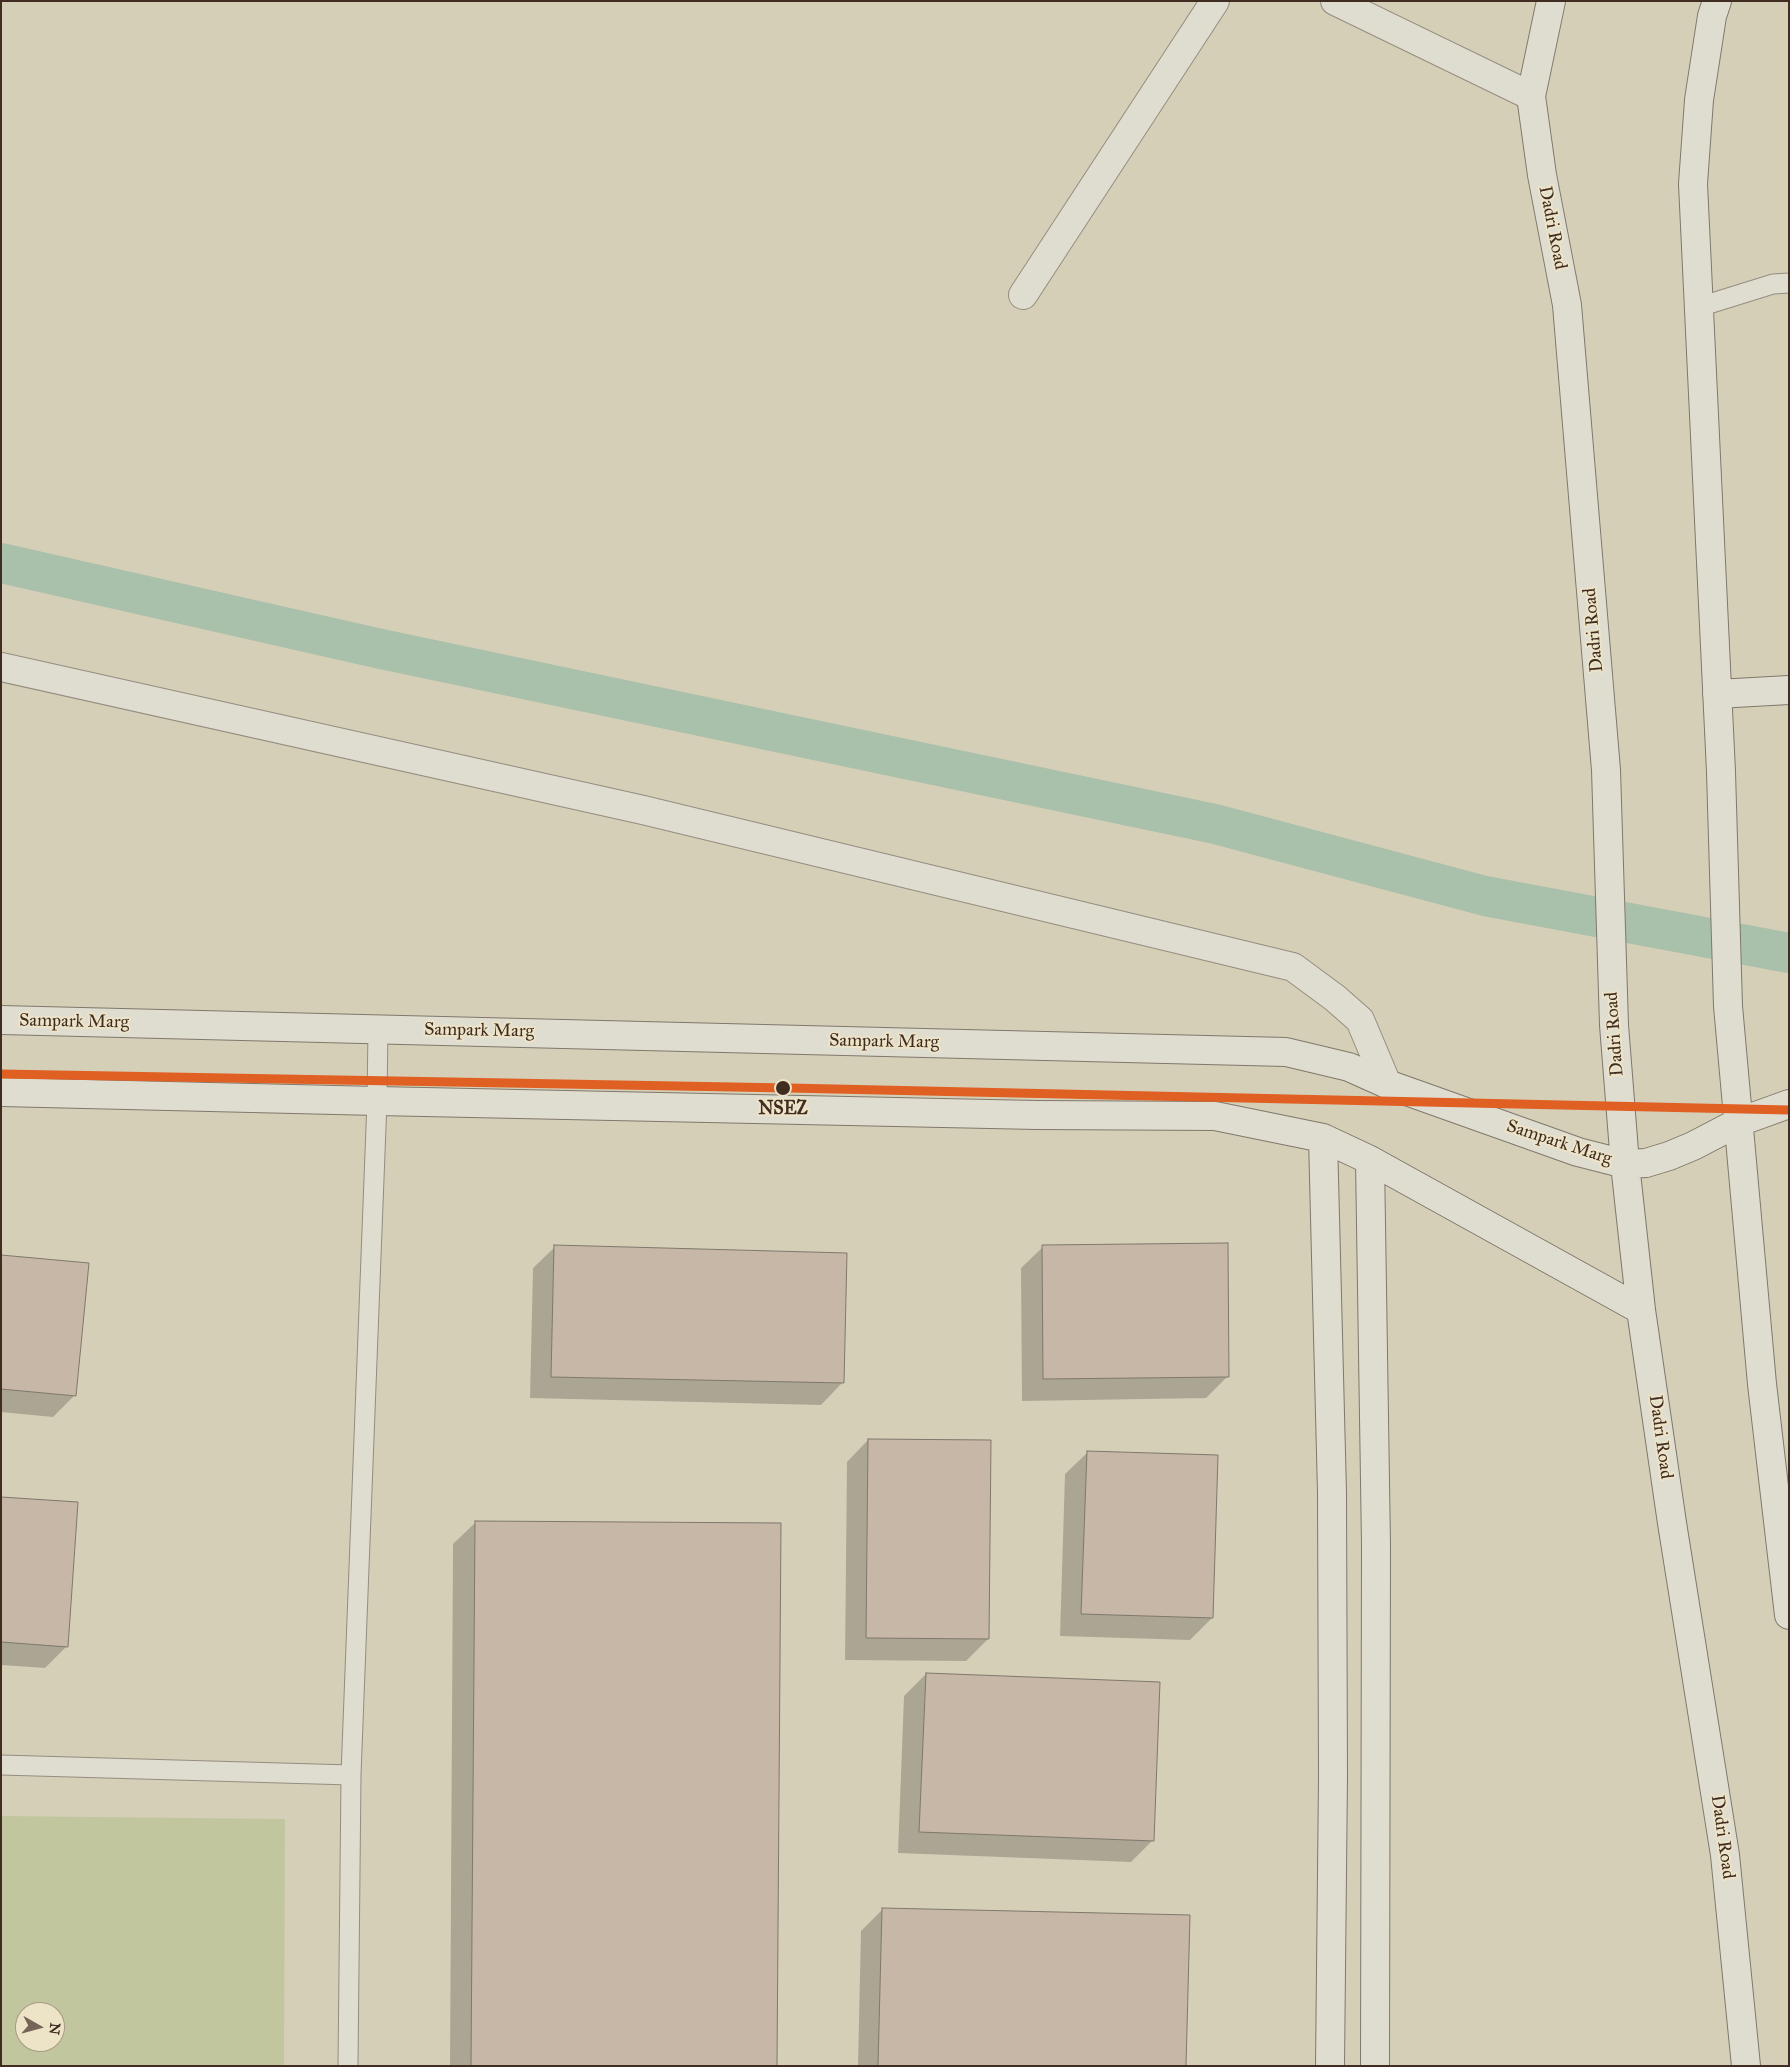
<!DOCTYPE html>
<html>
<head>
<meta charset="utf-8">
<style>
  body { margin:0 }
  #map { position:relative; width:1790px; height:2067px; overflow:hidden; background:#d6cfb8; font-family:"IM FELL Great Primer",serif }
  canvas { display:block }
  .frame { position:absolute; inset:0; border:2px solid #412c22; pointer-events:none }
  .north { position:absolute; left:15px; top:2002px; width:50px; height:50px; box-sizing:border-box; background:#ede4c8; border:1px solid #a89a86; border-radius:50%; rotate:97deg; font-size:14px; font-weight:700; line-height:20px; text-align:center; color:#412c22 }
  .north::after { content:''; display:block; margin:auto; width:18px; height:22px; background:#756556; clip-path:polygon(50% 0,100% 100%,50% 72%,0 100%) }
</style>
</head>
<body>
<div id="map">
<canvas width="1790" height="2067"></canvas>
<div class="frame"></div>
<div class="north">N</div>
</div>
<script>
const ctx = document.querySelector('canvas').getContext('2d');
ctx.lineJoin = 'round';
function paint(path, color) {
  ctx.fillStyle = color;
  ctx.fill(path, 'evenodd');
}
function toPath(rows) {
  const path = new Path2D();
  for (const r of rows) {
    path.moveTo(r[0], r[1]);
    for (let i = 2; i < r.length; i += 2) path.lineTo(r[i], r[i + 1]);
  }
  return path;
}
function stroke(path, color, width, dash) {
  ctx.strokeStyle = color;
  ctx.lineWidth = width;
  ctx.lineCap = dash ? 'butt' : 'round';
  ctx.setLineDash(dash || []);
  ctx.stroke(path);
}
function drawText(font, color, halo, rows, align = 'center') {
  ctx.font = font + ' "IM FELL Great Primer",serif';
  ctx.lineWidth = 4;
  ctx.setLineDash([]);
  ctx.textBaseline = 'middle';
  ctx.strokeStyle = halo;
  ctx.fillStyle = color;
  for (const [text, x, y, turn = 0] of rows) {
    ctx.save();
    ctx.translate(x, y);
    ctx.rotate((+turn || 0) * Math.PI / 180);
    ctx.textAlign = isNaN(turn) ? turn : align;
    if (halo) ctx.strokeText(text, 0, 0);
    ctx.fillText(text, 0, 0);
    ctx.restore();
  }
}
const green = toPath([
  [1,1816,285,1819,284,2066,1,2066],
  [25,2012,55,2012,55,2042,25,2042]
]);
const shadow = toPath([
  [555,1247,842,1383,821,1405,530,1398,533,1268],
  [1043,1247,1228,1376,1206,1398,1022,1401,1021,1268],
  [1,1257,75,1395,53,1417,1,1412],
  [868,1440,988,1639,966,1661,845,1660,847,1462],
  [1087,1453,1212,1618,1190,1640,1060,1636,1065,1474],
  [1,1498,67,1646,45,1668,1,1665],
  [475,1523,775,2066,450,2066,453,1544],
  [926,1674,1152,1841,1131,1862,898,1853,904,1696],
  [883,1909,1185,2066,858,2066,861,1931]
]);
const canal = toPath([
  [1,563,381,649,1215,824,1485,896,1789,953]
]);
const building = toPath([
  [1228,1243,1229,1377,1043,1379,1042,1245,1228,1243],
  [554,1245,847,1253,844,1383,551,1377,554,1245],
  [1,1255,89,1263,76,1396,1,1389,1,1255],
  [868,1439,991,1440,989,1639,866,1638,868,1439],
  [1087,1451,1218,1455,1213,1618,1081,1614,1087,1451],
  [1,1497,78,1502,68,1647,1,1642,1,1497],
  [475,1521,781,1523,777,2066,471,2066,475,1521],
  [926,1673,1160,1682,1154,1841,919,1832,926,1673],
  [882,1908,1190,1915,1186,2066,878,2066,882,1908]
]);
const lane = toPath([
  [1699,307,1773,284,1789,283],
  [1,1765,351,1775],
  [348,2066,351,1775,377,1101,378,1029]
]);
const street = toPath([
  [1335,1,1531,96],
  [1023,295,1215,1],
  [1,667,643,810,1293,967,1335,998,1360,1020,1387,1084]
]);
const secondary = toPath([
  [1551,1,1531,96,1542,175,1567,305,1606,770,1614,1025,1625,1164,1641,1310,1672,1523,1725,1855,1746,2066],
  [1717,1,1712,16,1699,100,1693,184,1721,772,1728,1006,1762,1384,1789,1615],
  [1717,694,1789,690],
  [1,1020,1286,1052,1349,1067,1387,1084,1578,1152,1625,1164,1646,1163,1669,1156,1693,1146,1739,1122,1789,1104],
  [1,1092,377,1101,1037,1115,1215,1116,1323,1138,1370,1160,1641,1310],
  [1323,1138,1332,1493,1333,1776,1330,2066],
  [1370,1160,1376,1545,1375,2066]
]);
const metro1 = toPath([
  [1,1074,789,1088,1789,1110]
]);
const markers = [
  [783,1088,8,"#412c22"]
];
const streetNames = [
  ["Dadri Road",1552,228,79],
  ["Dadri Road",1594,630,-95],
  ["Sampark Marg",74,1022,1],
  ["Sampark Marg",479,1031,1],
  ["Dadri Road",1615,1034,-94],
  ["Sampark Marg",884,1042,1],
  ["Sampark Marg",1559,1143,18],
  ["Dadri Road",1660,1437,82],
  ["Dadri Road",1722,1837,82]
];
const stopNames = [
  ["NSEZ",783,1110]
];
paint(green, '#c2c69f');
paint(shadow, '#0003');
stroke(canal, '#a9c0aa', 40);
paint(building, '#c6b7a7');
stroke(building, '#7f786b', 1);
stroke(lane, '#948d7f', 21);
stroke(street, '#948d7f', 30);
stroke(secondary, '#7f786b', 30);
stroke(lane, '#dfdcd0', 19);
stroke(street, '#dfdcd0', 28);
stroke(secondary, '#dfdcd0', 28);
stroke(metro1, '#e05f22', 9);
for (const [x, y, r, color] of markers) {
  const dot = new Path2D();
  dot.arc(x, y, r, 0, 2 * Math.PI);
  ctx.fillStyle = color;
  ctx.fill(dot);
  stroke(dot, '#ede4c8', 2);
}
drawText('18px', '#412c22', '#ede4c8', streetNames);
drawText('bold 18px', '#412c22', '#ede4c8', stopNames);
</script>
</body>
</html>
